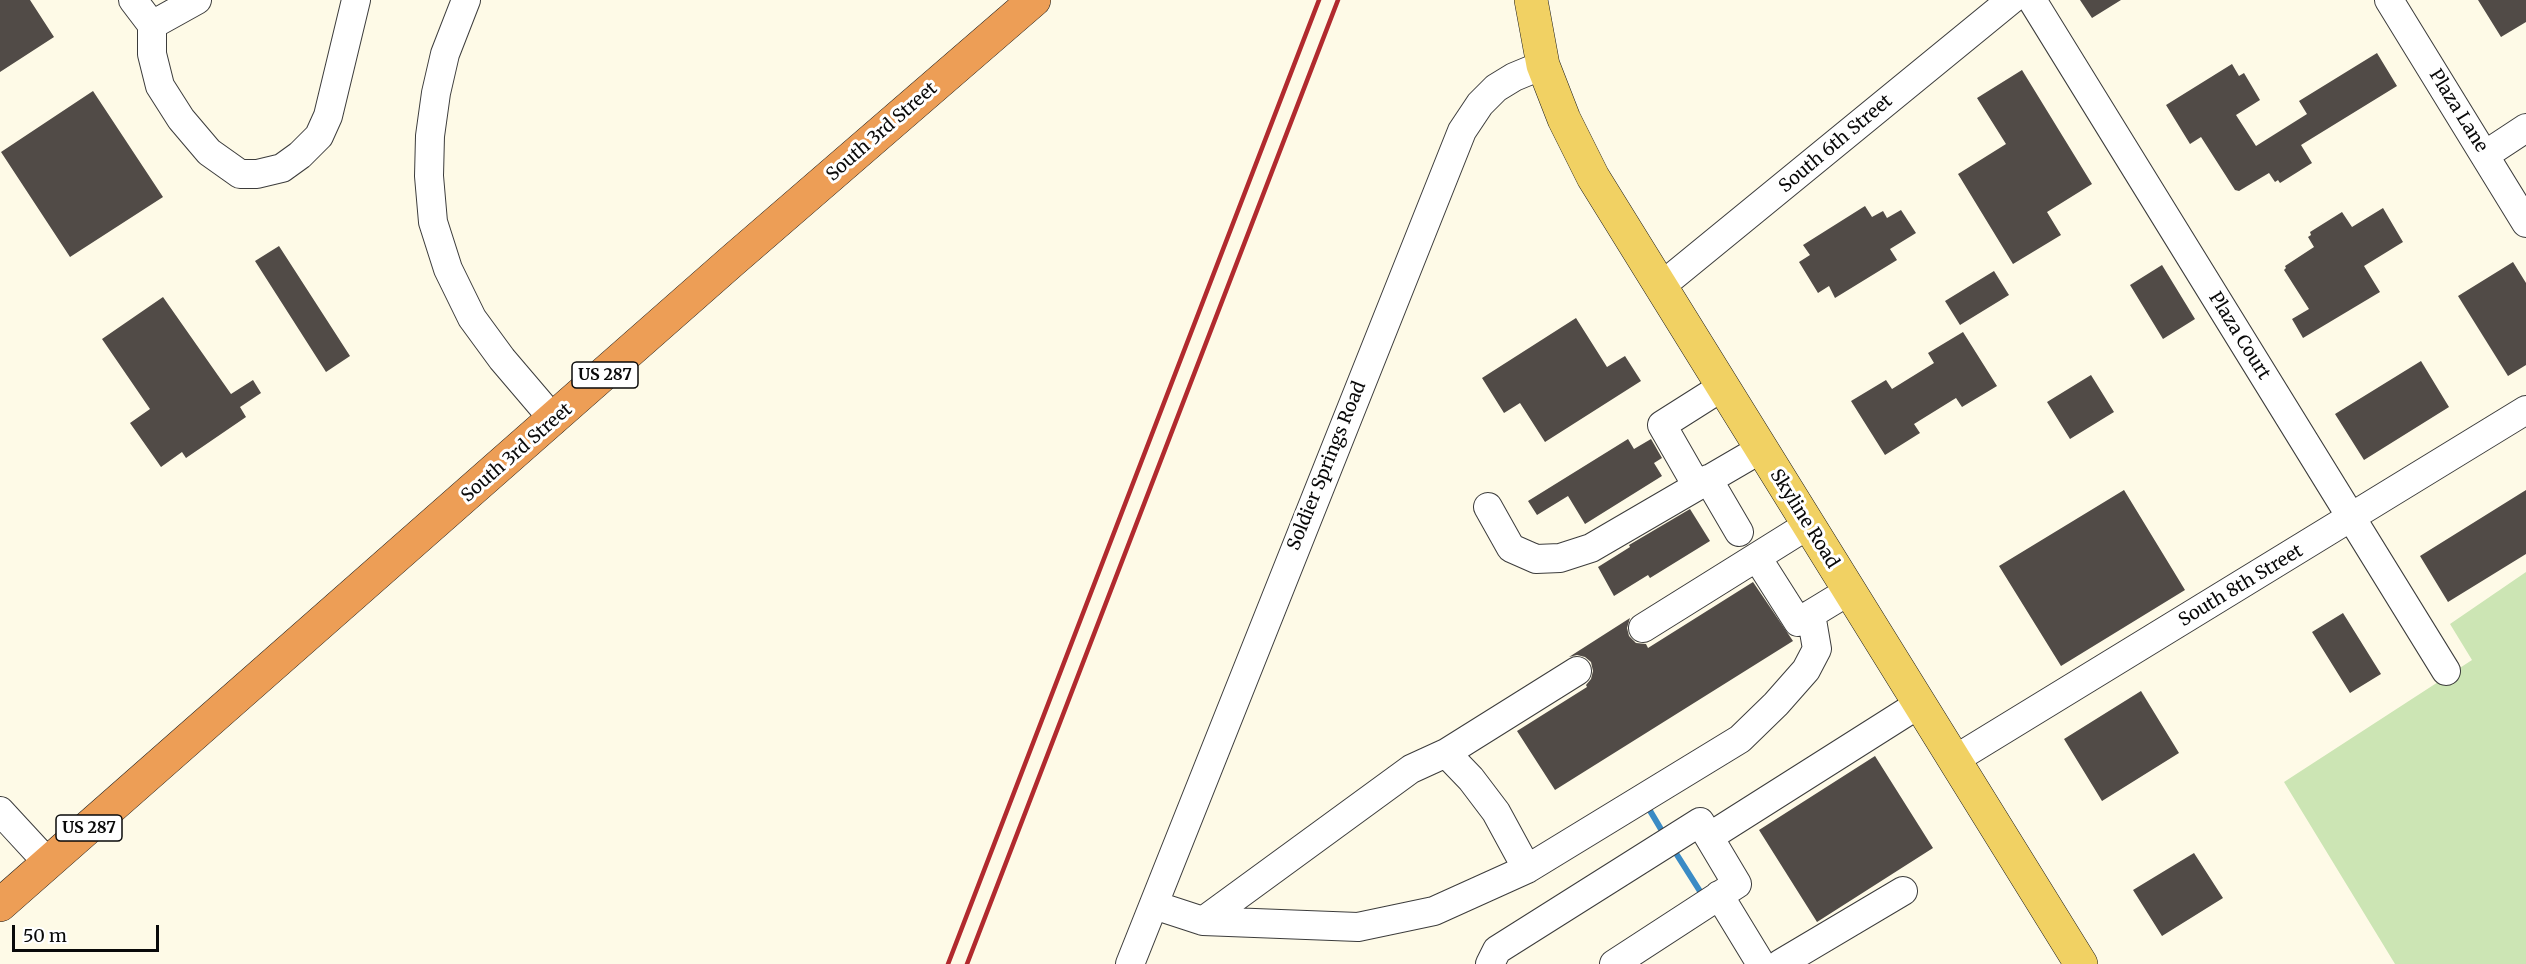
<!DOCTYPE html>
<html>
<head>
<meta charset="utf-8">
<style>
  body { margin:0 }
  #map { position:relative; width:2526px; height:964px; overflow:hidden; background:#fefae7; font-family:Merriweather,serif }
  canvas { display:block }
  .scale { position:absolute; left:12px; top:925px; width:147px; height:27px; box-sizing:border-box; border:3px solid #090909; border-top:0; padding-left:8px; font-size:18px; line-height:21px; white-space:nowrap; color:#090909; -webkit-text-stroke:4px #fff; paint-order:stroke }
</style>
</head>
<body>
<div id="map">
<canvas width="2526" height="964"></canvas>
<div class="scale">50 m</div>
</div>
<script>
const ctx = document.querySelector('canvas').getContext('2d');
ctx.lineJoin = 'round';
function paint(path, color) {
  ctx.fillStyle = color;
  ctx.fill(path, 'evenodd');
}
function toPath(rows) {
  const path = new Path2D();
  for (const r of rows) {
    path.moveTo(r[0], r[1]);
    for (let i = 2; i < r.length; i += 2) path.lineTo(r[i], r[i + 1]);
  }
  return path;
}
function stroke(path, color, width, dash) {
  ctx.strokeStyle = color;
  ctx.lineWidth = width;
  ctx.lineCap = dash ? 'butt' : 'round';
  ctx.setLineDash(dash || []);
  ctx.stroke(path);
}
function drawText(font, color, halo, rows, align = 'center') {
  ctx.font = font + ' Merriweather,serif';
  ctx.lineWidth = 6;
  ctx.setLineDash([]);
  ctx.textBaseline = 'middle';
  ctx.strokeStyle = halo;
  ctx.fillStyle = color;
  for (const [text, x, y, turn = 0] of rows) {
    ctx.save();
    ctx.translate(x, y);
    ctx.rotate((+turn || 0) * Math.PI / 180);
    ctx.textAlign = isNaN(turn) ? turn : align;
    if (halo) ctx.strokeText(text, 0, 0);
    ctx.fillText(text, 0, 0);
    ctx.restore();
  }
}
const green = toPath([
  [2526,572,2526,964,2395,964,2284,782,2472,660,2450,624]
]);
const stream = toPath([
  [1649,809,1665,836],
  [1672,847,1703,896]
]);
const building = toPath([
  [0,0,30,0,54,37,0,72],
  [2080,0,2121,0,2092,18],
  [2478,0,2526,0,2526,22,2501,37],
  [2377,53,2397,86,2301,145,2312,163,2280,183,2278,180,2275,182,2269,173,2239,191,2235,190,2201,137,2190,144,2166,105,2232,64,2239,76,2244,73,2260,100,2236,115,2256,146,2307,114,2299,101],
  [2022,70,2092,184,2047,212,2061,235,2013,264,1958,174,2006,144,1977,98],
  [93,91,163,197,70,257,1,152],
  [1865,206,1872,217,1883,211,1887,218,1901,210,1916,233,1890,249,1897,260,1835,298,1829,286,1818,293,1799,262,1810,255,1803,245],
  [2383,208,2403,242,2364,266,2380,292,2303,338,2292,319,2309,309,2284,270,2286,268,2285,266,2314,247,2308,237,2311,235,2310,232,2342,212,2352,227],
  [279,246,350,356,326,372,255,261],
  [2513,262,2526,283,2526,365,2508,376,2458,296],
  [2162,265,2195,319,2163,339,2130,285],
  [1994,271,2009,295,1960,325,1945,301],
  [163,297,231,394,253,380,261,393,240,407,246,417,186,458,182,452,161,467,130,423,150,409,102,339],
  [1576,318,1607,367,1625,356,1641,381,1545,442,1520,403,1504,413,1482,378],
  [1963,332,1997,386,1962,407,1956,398,1914,424,1920,433,1885,455,1851,401,1886,380,1892,389,1934,363,1928,353],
  [2421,361,2449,407,2364,460,2335,414],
  [2091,375,2114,412,2070,439,2047,402],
  [1628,439,1634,449,1651,439,1662,458,1654,463,1662,476,1585,524,1568,496,1537,515,1528,501],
  [2124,490,2185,590,2061,666,1999,566],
  [2526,490,2526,554,2448,602,2420,556],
  [1690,509,1710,541,1650,578,1648,575,1614,596,1598,567,1630,547,1629,545],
  [1753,582,1793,641,1555,790,1517,731,1587,687,1586,685,1591,679,1593,671,1591,662,1585,657,1577,655,1569,657,1630,618,1627,628,1629,636,1636,643,1646,644,1648,648],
  [2343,613,2381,674,2350,693,2312,632],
  [2141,691,2179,753,2102,801,2064,739],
  [1875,756,1933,848,1817,922,1759,830],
  [2194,853,2223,898,2162,936,2133,890]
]);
const minor = toPath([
  [133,0,152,25],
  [197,0,152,25,152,54,160,86,181,119,209,152,240,174,257,174,282,168,300,155,319,136,328,116,356,0],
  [466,0,445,54,436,93,430,136,429,176,433,222,448,269,472,318,502,359,554,420],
  [2032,0,2446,671],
  [2389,0,2526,223],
  [2485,155,2526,128],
  [1660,287,2011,0],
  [1708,479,1739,532],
  [1697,486,1662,425,1722,387],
  [1488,507,1511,548,1536,559,1560,558,1591,548,1761,449],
  [1758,559,1798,622,1849,591],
  [1643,628,1808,525],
  [1446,753,1577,671],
  [1954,760,2526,410],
  [0,811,48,863],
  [1719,895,1761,964],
  [1154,905,1203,921,1358,927,1434,911,1527,869,1740,739,1776,704,1806,670,1817,649,1811,614],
  [1203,921,1411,769,1446,753,1471,779,1496,812,1527,869],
  [1130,964,1462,131,1480,104,1496,88,1514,77,1543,65],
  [1490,964,1497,950,1700,822,1709,837,1919,704],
  [1614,964,1737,884,1709,837],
  [1780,964,1903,891]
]);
const major = toPath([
  [1531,0,1543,65,1564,119,1593,177,2081,964]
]);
const highway = toPath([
  [0,905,732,261,1034,0]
]);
const rail = toPath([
  [948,964,1319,0],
  [967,964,1338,0]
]);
const shields = [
  [605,375,66],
  [89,828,66]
];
const shieldNames = [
  ["US 287",605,375],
  ["US 287",89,828]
];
const streetNames = [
  ["Plaza Lane",2458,111,58],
  ["South 3rd Street",882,132,-41],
  ["South 6th Street",1836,144,-40],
  ["Plaza Court",2239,336,58],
  ["South 3rd Street",517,453,-41],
  ["Soldier Springs Road",1327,466,-68],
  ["Skyline Road",1804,519,58],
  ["South 8th Street",2241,586,-31]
];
paint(green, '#cce5b4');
stroke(stream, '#3a8bc5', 6);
paint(building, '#514b47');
stroke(minor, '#3c3c3c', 30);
stroke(major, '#1a1a1a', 34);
stroke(highway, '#1a1a1a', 34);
stroke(minor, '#fff', 28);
stroke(major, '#f1d163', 33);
stroke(highway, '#ed9e56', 33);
stroke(rail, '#b12a2e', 4.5);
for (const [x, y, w] of shields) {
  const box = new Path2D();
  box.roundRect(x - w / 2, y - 13, w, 26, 4.5);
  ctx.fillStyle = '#fff';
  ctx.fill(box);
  stroke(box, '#090909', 1.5);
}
drawText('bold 16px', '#090909', null, shieldNames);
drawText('18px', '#090909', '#fff', streetNames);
</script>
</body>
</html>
